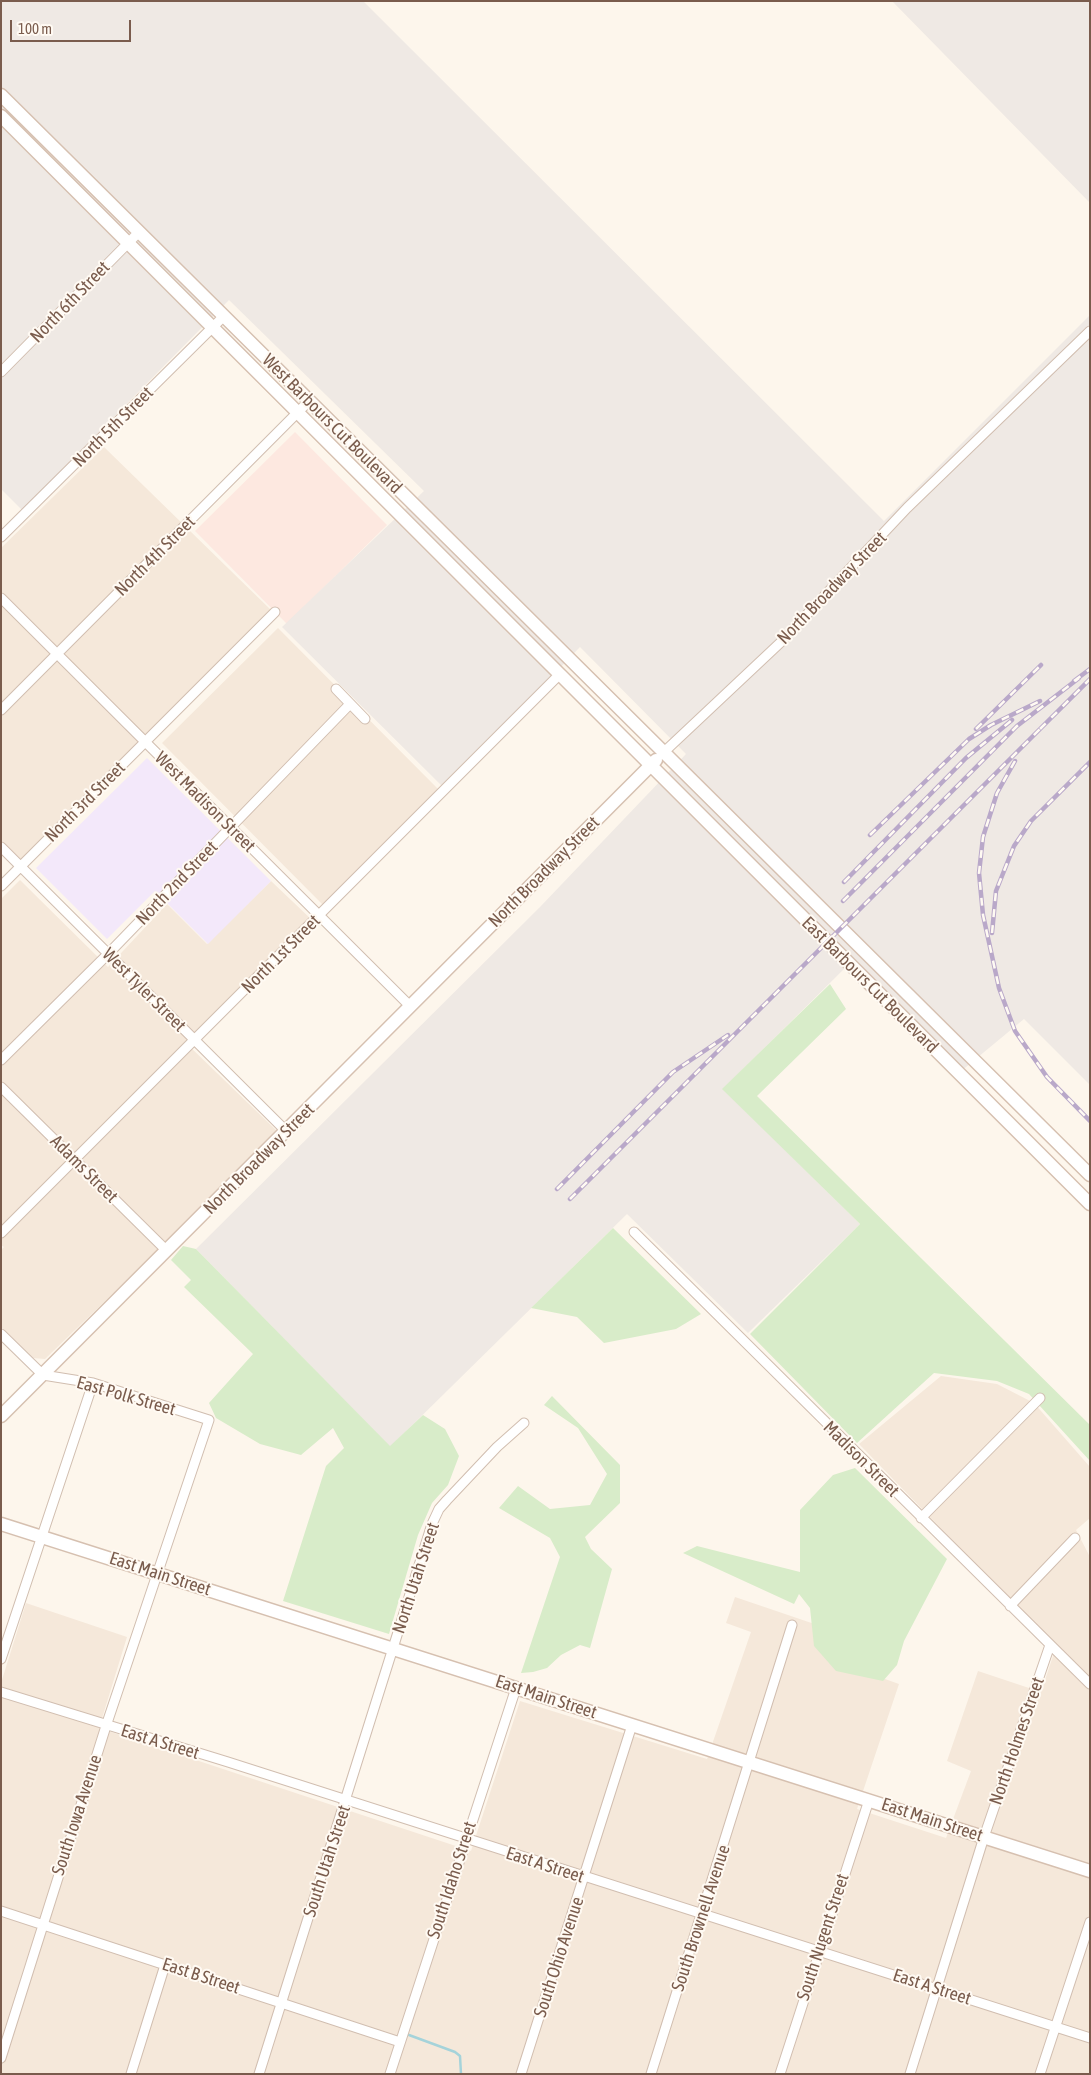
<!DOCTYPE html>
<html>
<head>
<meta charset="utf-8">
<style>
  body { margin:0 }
  #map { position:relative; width:1091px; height:2075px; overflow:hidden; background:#fdf6ec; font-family:"Asap Condensed",sans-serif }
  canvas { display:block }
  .frame { position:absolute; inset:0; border:2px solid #7a5c4d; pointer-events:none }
  .scale { position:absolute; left:10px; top:20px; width:121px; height:22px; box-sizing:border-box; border:2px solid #7a5c4d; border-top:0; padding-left:6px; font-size:15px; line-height:18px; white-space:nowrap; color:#7a5c4d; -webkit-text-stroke:4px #fffaf3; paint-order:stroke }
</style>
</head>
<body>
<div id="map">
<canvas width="1091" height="2075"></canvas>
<div class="frame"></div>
<div class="scale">100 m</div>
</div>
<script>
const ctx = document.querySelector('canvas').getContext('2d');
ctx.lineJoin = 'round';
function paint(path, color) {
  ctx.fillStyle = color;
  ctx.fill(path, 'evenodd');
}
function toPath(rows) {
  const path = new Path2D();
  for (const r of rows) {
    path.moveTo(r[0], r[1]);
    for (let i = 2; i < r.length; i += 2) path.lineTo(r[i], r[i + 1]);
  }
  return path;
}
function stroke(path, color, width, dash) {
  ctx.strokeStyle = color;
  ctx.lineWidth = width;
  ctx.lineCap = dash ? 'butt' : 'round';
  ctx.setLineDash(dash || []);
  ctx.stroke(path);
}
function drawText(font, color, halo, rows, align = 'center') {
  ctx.font = font + ' "Asap Condensed",sans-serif';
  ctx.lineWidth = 4;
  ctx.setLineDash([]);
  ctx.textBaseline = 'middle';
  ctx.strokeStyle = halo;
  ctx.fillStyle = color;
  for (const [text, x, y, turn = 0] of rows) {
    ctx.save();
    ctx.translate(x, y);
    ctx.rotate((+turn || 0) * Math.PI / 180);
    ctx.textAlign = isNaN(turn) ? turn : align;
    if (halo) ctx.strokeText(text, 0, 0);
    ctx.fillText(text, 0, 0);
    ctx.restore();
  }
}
const residential = toPath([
  [104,447,271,610,20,864,1,845,1,548],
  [278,628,440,791,324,906,162,743],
  [20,880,108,967,167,904,207,944,271,881,312,920,187,1044,279,1133,45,1359,33,1358,1,1327,1,1250,4,1247,1,1245,1,899],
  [941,1376,997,1384,1034,1403,1090,1467,1090,1518,1076,1530,1090,1557,1090,2074,1,2074,1,1683,26,1603,127,1637,99,1728,471,1851,520,1701,707,1759,751,1632,726,1623,735,1597,838,1632,829,1659,899,1684,857,1809,946,1838,971,1771,947,1761,978,1671,1041,1692,1056,1647,859,1444]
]);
const commercial = toPath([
  [295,432,387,525,287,624,195,531]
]);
const industrial = toPath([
  [1,1,363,1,884,521,1090,315,1090,1085,1024,1019,954,1077,845,968,723,1089,860,1224,748,1333,627,1214,390,1447,196,1249,540,907,686,754,580,647,444,788,282,627,424,491,229,300,22,510,1,489],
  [892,1,1090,1,1090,203]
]);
const education = toPath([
  [147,758,271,881,208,944,155,891,107,939,36,868]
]);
const green = toPath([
  [830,984,846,1009,757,1096,1090,1425,1090,1461,1029,1394,997,1381,934,1373,857,1443,750,1334,860,1224,722,1089],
  [613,1228,701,1314,676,1329,604,1343,577,1317,531,1308],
  [183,1246,196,1249,390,1446,423,1415,445,1429,459,1456,448,1485,432,1503,418,1535,389,1634,283,1601,326,1466,344,1448,333,1428,301,1455,260,1444,216,1418,209,1403,253,1354,184,1287,191,1280,171,1260],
  [552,1396,620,1465,620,1503,585,1537,591,1549,612,1569,590,1648,580,1645,561,1655,547,1668,533,1672,521,1673,560,1557,550,1538,499,1508,518,1486,550,1509,590,1505,607,1474,578,1428,544,1405],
  [855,1468,947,1559,904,1641,897,1665,883,1681,836,1671,814,1646,810,1608,799,1594,794,1604,683,1553,697,1546,800,1572,800,1510,833,1475]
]);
const stream = toPath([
  [409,2035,455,2052,460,2056,461,2074]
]);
const street = toPath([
  [1,372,139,232],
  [1,537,224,316],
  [1,598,410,1006],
  [336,689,365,719],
  [1,710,309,401],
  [664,752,781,642,907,508,1090,331],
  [1,847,287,1132],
  [1,886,275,612],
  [1,1060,108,954,350,704],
  [1,1087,167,1251],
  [634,1232,1090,1684],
  [1,1233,560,674],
  [1,1334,43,1375,93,1383,209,1420,106,1726,1,2058],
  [921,1518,1040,1398],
  [1010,1606,1075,1538],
  [1,1659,93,1383],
  [1,1692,228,1762,1090,2038],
  [1,1911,400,2042],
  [131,2074,165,1965],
  [259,2074,432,1524,439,1509,447,1500,497,1447,524,1423],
  [390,2074,516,1688],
  [521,2074,632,1725],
  [651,2074,792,1625],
  [780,2074,869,1800],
  [910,2074,984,1837,1050,1645],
  [1040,2074,1090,1922]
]);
const secondary = toPath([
  [1,95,1090,1175],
  [1,116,1090,1204],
  [1,1416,656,760],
  [1,1524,1090,1871]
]);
const rail = toPath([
  [1074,681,1090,669],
  [976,729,1041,665],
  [1040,729,1090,679],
  [1015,761,997,793,983,837,979,873,983,915,999,988,1015,1031,1047,1077,1090,1121],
  [870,835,969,739,991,725,1040,701],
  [844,882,966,758,1012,720],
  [843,901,1017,726,1079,678],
  [992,933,996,891,1014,846,1031,821,1090,762],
  [557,1189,673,1072,728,1035],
  [570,1199,1044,725]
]);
const streetNames = [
  ["North 6th Street",70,302,-46],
  ["West Barbours Cut Boulevard",332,424,45],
  ["North 5th Street",113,427,-45],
  ["North 4th Street",155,556,-45],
  ["North Broadway Street",832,588,-46],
  ["North 3rd Street",85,802,-45],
  ["West Madison Street",205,802,45],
  ["North Broadway Street",544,872,-45],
  ["North 2nd Street",177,883,-46],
  ["North 1st Street",281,954,-45],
  ["East Barbours Cut Boulevard",870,985,45],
  ["West Tyler Street",144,990,45],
  ["North Broadway Street",259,1159,-45],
  ["Adams Street",84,1169,45],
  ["East Polk Street",126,1396,16],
  ["Madison Street",861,1459,45],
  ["East Main Street",160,1574,18],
  ["North Utah Street",416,1578,-72],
  ["East Main Street",546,1697,18],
  ["North Holmes Street",1017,1741,-71],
  ["East A Street",160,1742,17],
  ["South Iowa Avenue",77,1815,-72],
  ["East Main Street",932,1820,18],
  ["South Utah Street",327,1861,-72],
  ["East A Street",545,1865,18],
  ["South Idaho Street",452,1880,-72],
  ["South Brownell Avenue",701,1918,-72],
  ["South Nugent Street",823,1937,-72],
  ["South Ohio Avenue",559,1957,-72],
  ["East B Street",201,1976,18],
  ["East A Street",932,1987,18]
];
paint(residential, '#f5e8da');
paint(commercial, '#fde8e0');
paint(industrial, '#efe9e4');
paint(education, '#f3e8fa');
paint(green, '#d8ecc9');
stroke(stream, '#a5d3da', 2.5);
stroke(street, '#d1beb0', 11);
stroke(secondary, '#d6c0b0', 15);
stroke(street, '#fff', 9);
stroke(secondary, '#fff', 12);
stroke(rail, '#b9a8c9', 4.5);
stroke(rail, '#fffaf3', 2.5, [8]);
drawText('18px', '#7a5c4d', '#fffaf3', streetNames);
</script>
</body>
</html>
